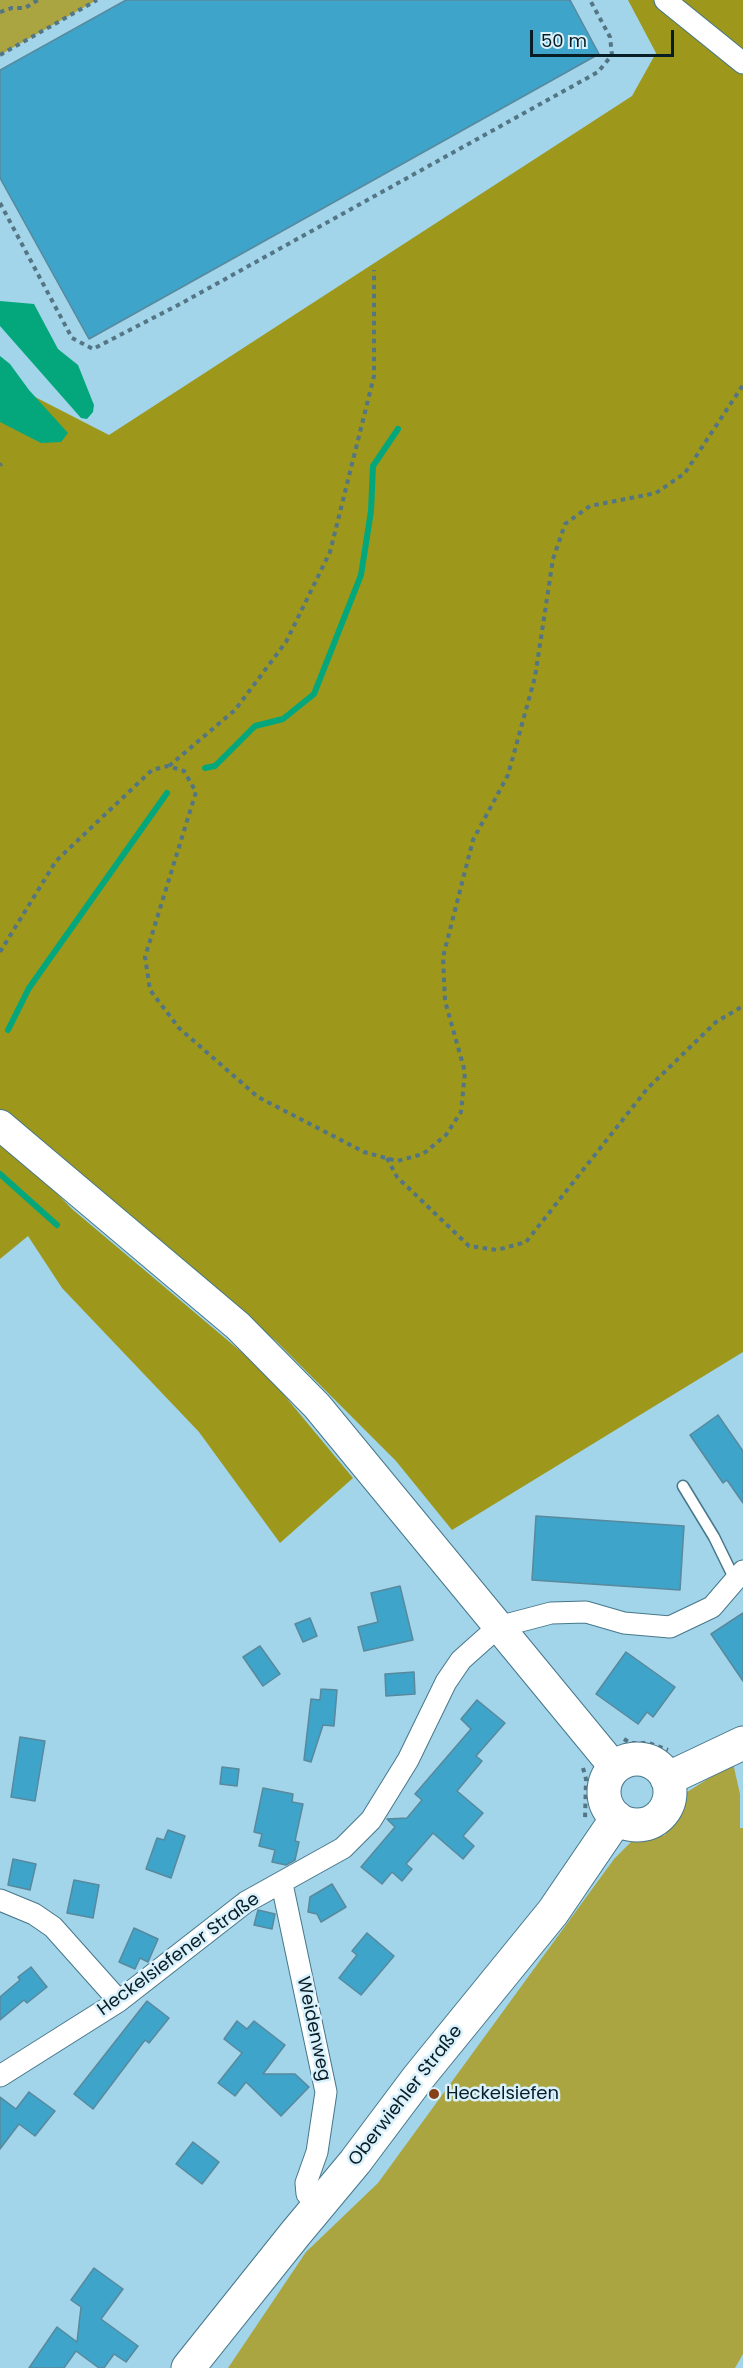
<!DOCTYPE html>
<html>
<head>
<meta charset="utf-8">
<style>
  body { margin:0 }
  #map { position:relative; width:743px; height:2368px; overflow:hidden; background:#a2d4ea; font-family:Poppins,sans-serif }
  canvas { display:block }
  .scale { position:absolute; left:530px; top:30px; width:144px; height:27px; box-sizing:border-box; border:3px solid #091d25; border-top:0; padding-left:8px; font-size:18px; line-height:21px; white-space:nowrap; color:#091d25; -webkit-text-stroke:4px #d8f1fc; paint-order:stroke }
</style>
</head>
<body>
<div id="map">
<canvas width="743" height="2368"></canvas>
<div class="scale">50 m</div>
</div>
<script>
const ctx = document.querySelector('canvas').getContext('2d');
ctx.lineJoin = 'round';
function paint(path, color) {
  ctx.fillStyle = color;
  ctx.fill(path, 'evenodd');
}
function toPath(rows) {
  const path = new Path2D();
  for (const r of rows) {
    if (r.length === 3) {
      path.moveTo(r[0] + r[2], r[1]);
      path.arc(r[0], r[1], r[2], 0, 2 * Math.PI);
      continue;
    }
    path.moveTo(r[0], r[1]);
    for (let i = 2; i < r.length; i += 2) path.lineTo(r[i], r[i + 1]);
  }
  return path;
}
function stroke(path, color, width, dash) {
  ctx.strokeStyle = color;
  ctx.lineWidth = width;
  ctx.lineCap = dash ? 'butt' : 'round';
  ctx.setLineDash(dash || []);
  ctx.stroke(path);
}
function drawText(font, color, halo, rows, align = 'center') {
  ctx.font = font + ' Poppins,sans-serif';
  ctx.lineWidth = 5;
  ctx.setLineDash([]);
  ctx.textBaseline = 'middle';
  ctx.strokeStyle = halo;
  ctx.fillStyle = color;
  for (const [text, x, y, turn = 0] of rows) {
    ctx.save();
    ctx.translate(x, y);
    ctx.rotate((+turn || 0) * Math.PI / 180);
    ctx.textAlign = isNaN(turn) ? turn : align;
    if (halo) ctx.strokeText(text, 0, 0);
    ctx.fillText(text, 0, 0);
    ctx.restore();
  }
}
const green = toPath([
  [0,0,97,0,0,55],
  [733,1763,740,1794,740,1828,743,1828,743,2354,735,2368,228,2368,306,2252,378,2183,614,1859,632,1841,665,1835,684,1794]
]);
const forest = toPath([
  [628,0,743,0,743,1352,452,1530,396,1461,276,1341,13,1132,0,1113,0,379,109,435,632,96,656,53],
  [0,1135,72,1209,264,1371,353,1478,280,1543,199,1432,62,1288,28,1236,0,1259]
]);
const water = toPath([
  [0,301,34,304,58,349,78,365,94,405,93,412,87,419,81,418,0,326],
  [0,356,10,364,29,390,68,433,61,442,41,443,0,422]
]);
const stream = toPath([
  [205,768,215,766,255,726,283,719,314,694,361,575,371,511,373,466,398,429],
  [8,1030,29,988,167,793],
  [0,1174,57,1225]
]);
const building = toPath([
  [126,0,570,0,599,54,89,339,0,178,0,70,126,0],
  [718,1415,743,1451,743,1503,727,1480,723,1483,690,1435,718,1415],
  [536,1516,684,1526,680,1590,532,1580,536,1516],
  [400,1586,413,1640,364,1651,358,1627,378,1622,371,1593,400,1586],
  [743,1613,743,1681,711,1634,743,1613],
  [310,1618,317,1636,303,1642,295,1624,310,1618],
  [260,1646,280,1674,263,1686,243,1657,260,1646],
  [626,1652,675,1687,653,1717,647,1712,638,1724,596,1694,626,1652],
  [414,1672,415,1694,386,1696,385,1674,414,1672],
  [321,1689,337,1690,334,1726,323,1725,311,1762,304,1760,311,1699,320,1700,321,1689],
  [477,1700,505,1723,476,1756,482,1761,457,1791,483,1813,463,1836,474,1846,463,1859,433,1833,406,1864,412,1869,402,1881,392,1872,382,1884,361,1867,395,1827,387,1819,407,1818,422,1800,415,1794,471,1729,461,1719,477,1700],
  [20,1737,45,1741,35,1801,11,1797,20,1737],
  [222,1767,239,1769,237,1786,220,1784,222,1767],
  [263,1788,293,1794,292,1802,303,1804,295,1841,299,1842,295,1860,286,1865,272,1862,275,1850,259,1846,262,1834,254,1832,263,1788],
  [168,1830,185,1836,171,1878,146,1869,157,1838,164,1840,168,1830],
  [13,1859,36,1864,30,1890,8,1885,13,1859],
  [74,1880,99,1885,93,1918,67,1913,74,1880],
  [332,1884,346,1907,321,1922,317,1914,308,1912,310,1897,332,1884],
  [258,1910,275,1914,272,1929,254,1925,258,1910],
  [134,1928,158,1939,148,1962,140,1958,135,1969,119,1962,134,1928],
  [367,1933,394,1956,361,1995,339,1978,357,1955,352,1951,367,1933],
  [31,1967,47,1987,27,2003,24,2000,0,2020,0,1997,20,1980,18,1977,31,1967],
  [147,2001,169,2018,149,2043,145,2040,93,2109,74,2094,147,2001],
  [237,2021,247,2029,254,2021,285,2045,263,2074,295,2074,309,2087,281,2116,246,2082,235,2096,218,2083,242,2053,224,2039,237,2021],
  [29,2092,55,2111,35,2136,19,2124,0,2149,0,2097,16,2109,29,2092],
  [193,2142,219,2162,202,2184,176,2164,193,2142],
  [94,2268,123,2289,101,2319,138,2346,126,2362,114,2354,104,2368,99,2368,76,2351,64,2368,29,2368,57,2327,77,2342,81,2307,71,2300,94,2268]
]);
const path = toPath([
  [0,12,12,8,25,8,38,0],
  [0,55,97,0],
  [0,203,72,338,93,349,182,303,598,72,612,55,610,37,590,0],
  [0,465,2,464],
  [169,766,235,710,286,642,330,552,374,376,374,270],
  [0,952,56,861,152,770,168,766,184,771,196,792,145,957,150,990,179,1028,258,1097,364,1152,397,1161,423,1154,446,1135,461,1112,465,1072,445,1001,443,957,473,840,508,775,535,677,553,559,565,524,590,506,656,493,685,473,743,385],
  [387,1158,397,1177,469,1246,497,1250,526,1242,647,1089,716,1022,743,1006],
  [624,1739,630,1743,649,1743,668,1750],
  [583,1768,586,1779,585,1820]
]);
const lane = toPath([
  [683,1486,714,1537,735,1580]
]);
const street = toPath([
  [665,0,743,63],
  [282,1884,326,2092,317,2152,306,2183,307,2194,319,2205],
  [0,1900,34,1914,53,1927,119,2001],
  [0,2076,119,2001,246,1902,343,1848,371,1820,408,1760,446,1682,461,1660,498,1627,551,1613,586,1612,624,1623,670,1627,712,1607,743,1571]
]);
const secondary = toPath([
  [0,1125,238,1326,317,1406,615,1768]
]);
const primary = toPath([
  [637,1792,33],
  [667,1779,743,1743],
  [188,2368,295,2234,355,2162,418,2078,553,1912,617,1818]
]);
const markers = [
  [434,2094,6,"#853f19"]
];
const streetNames = [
  ["Heckelsiefener Straße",179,1955,-36],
  ["Weidenweg",313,2029,78],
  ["Oberwiehler Straße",406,2096,-52]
];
const poiNames = [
  ["Heckelsiefen",446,2094]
];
paint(green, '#aba541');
paint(forest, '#9d971c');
paint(water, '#04a77c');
stroke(stream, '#04a77c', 6);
paint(building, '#3fa4c9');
stroke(building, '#58899d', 1.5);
stroke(lane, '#47778a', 13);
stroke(street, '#47778a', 23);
stroke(secondary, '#47778a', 32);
stroke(primary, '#47778a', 35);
stroke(path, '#537584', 4, [4.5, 4.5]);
stroke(lane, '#fff', 10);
stroke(street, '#fff', 21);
stroke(secondary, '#fff', 30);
stroke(primary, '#fff', 33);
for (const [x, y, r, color] of markers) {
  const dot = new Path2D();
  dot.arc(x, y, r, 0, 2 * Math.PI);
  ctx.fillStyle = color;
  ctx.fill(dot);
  stroke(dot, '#d8f1fc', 2);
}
drawText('18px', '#091d25', '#d8f1fc', streetNames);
drawText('18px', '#091d25', '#d8f1fc', poiNames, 'left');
</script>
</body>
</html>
